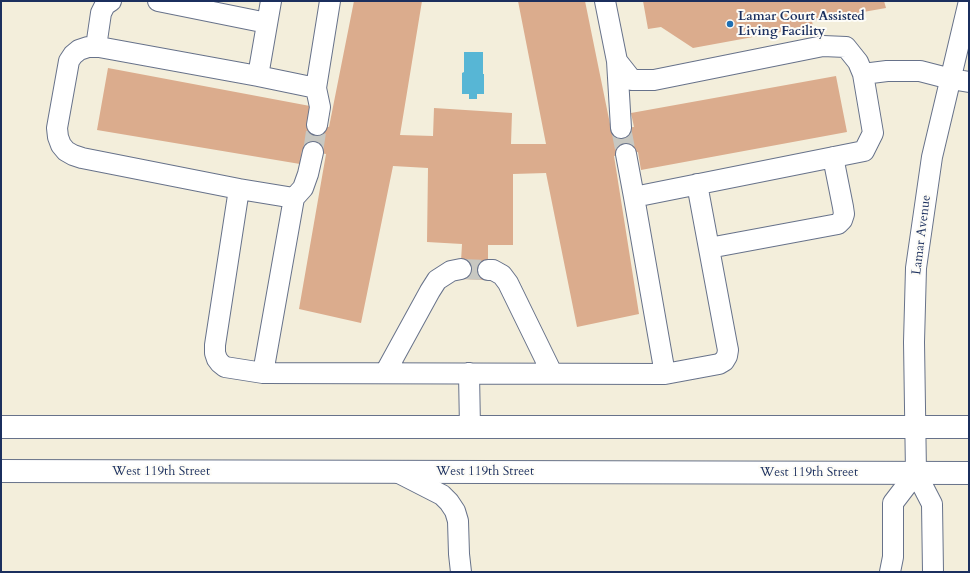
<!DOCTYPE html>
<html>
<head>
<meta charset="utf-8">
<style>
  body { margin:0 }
  #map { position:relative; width:970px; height:573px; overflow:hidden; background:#f3eedb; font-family:Cardo,serif }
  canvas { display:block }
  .frame { position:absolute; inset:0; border:2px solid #1b2f5e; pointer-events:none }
</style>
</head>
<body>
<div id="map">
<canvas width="970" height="573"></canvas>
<div class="frame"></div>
</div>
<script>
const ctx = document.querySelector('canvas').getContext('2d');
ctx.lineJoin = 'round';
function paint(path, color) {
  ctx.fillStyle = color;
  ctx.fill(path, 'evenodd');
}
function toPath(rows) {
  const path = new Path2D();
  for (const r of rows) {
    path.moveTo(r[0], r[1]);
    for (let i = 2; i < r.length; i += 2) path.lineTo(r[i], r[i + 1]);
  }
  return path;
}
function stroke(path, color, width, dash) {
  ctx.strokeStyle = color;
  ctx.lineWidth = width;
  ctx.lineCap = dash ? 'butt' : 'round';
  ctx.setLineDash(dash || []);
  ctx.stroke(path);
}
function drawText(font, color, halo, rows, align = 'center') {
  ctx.font = font + ' Cardo,serif';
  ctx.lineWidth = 4;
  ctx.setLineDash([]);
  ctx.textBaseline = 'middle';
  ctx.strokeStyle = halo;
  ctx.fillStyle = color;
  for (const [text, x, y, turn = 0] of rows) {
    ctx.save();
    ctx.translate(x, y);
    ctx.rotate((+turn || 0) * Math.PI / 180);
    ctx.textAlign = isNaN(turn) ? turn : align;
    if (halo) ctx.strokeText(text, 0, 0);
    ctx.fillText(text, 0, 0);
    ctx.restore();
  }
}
const water = toPath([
  [464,52,483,52,483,74,484,74,484,94,477,94,477,99,469,99,469,94,462,94,462,73,464,72]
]);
const building = toPath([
  [354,1,422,1,400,135,433,136,434,108,512,113,511,144,546,144,518,1,585,1,611,129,634,127,631,113,836,76,847,132,641,170,638,152,614,156,639,314,577,327,546,173,513,174,513,245,488,245,488,280,460,279,462,244,427,242,428,168,393,166,361,323,299,309,326,154,302,150,300,164,97,130,108,68,310,106,307,123,329,127],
  [643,1,884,1,886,8,812,21,813,26,693,48,661,27,648,29]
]);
const minorTunnel = toPath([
  [621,128,626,154],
  [313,152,317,125],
  [461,269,488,270]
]);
const minor = toPath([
  [158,1,267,23],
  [605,1,617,61,632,80,654,80,823,46,846,47,858,62,863,74],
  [96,47,101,13,105,5,111,1],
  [617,61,621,128],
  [258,76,271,1],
  [317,125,320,107,316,88,330,1],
  [313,152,308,174,303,188,294,198,263,373,665,374,634,197,864,151,873,133,863,74,887,71,920,71,951,79,969,82],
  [626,154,634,197],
  [239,189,294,198],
  [709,248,838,224,842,220,844,214,843,207,833,157],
  [488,270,493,270,502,275,508,283,552,373],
  [263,373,225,367,220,363,217,359,215,353,215,345,239,189,82,158,73,155,66,151,61,145,58,137,57,128,69,61,73,55,79,50,88,47,99,47,258,76,316,88],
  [385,373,430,291,437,280,451,271,461,269],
  [469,373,470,428],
  [665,374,719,364,724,361,727,356,728,350,727,345,697,184],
  [397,472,442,495,449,502,455,511,458,521,459,554,461,572],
  [890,572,893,557,893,503,916,473],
  [933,572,932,504,916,473,914,342,916,268,932,157,969,1]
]);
const major = toPath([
  [1,427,969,427],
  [1,471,969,473]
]);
const markers = [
  [730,24,4,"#1f6fb2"]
];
const poiNames = [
  ["Lamar Court Assisted",738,17],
  ["Living Facility",738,32]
];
const streetNames = [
  ["Lamar Avenue",922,235,-83],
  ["West 119th Street",161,472],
  ["West 119th Street",485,472],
  ["West 119th Street",809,473]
];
paint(water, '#57b6d5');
paint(building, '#dbac8d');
stroke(minorTunnel, '#c8c8c2', 20, [20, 10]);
stroke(minor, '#67728a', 22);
stroke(major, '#67728a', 24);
stroke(minor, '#fff', 20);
stroke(major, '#fff', 22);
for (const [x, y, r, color] of markers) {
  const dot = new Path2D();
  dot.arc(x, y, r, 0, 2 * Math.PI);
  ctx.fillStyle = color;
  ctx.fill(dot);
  stroke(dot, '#fdfcf7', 1.5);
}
drawText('bold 13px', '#1b2f5e', '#fdfcf7', poiNames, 'left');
drawText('13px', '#1b2f5e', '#fdfcf7', streetNames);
</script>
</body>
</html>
